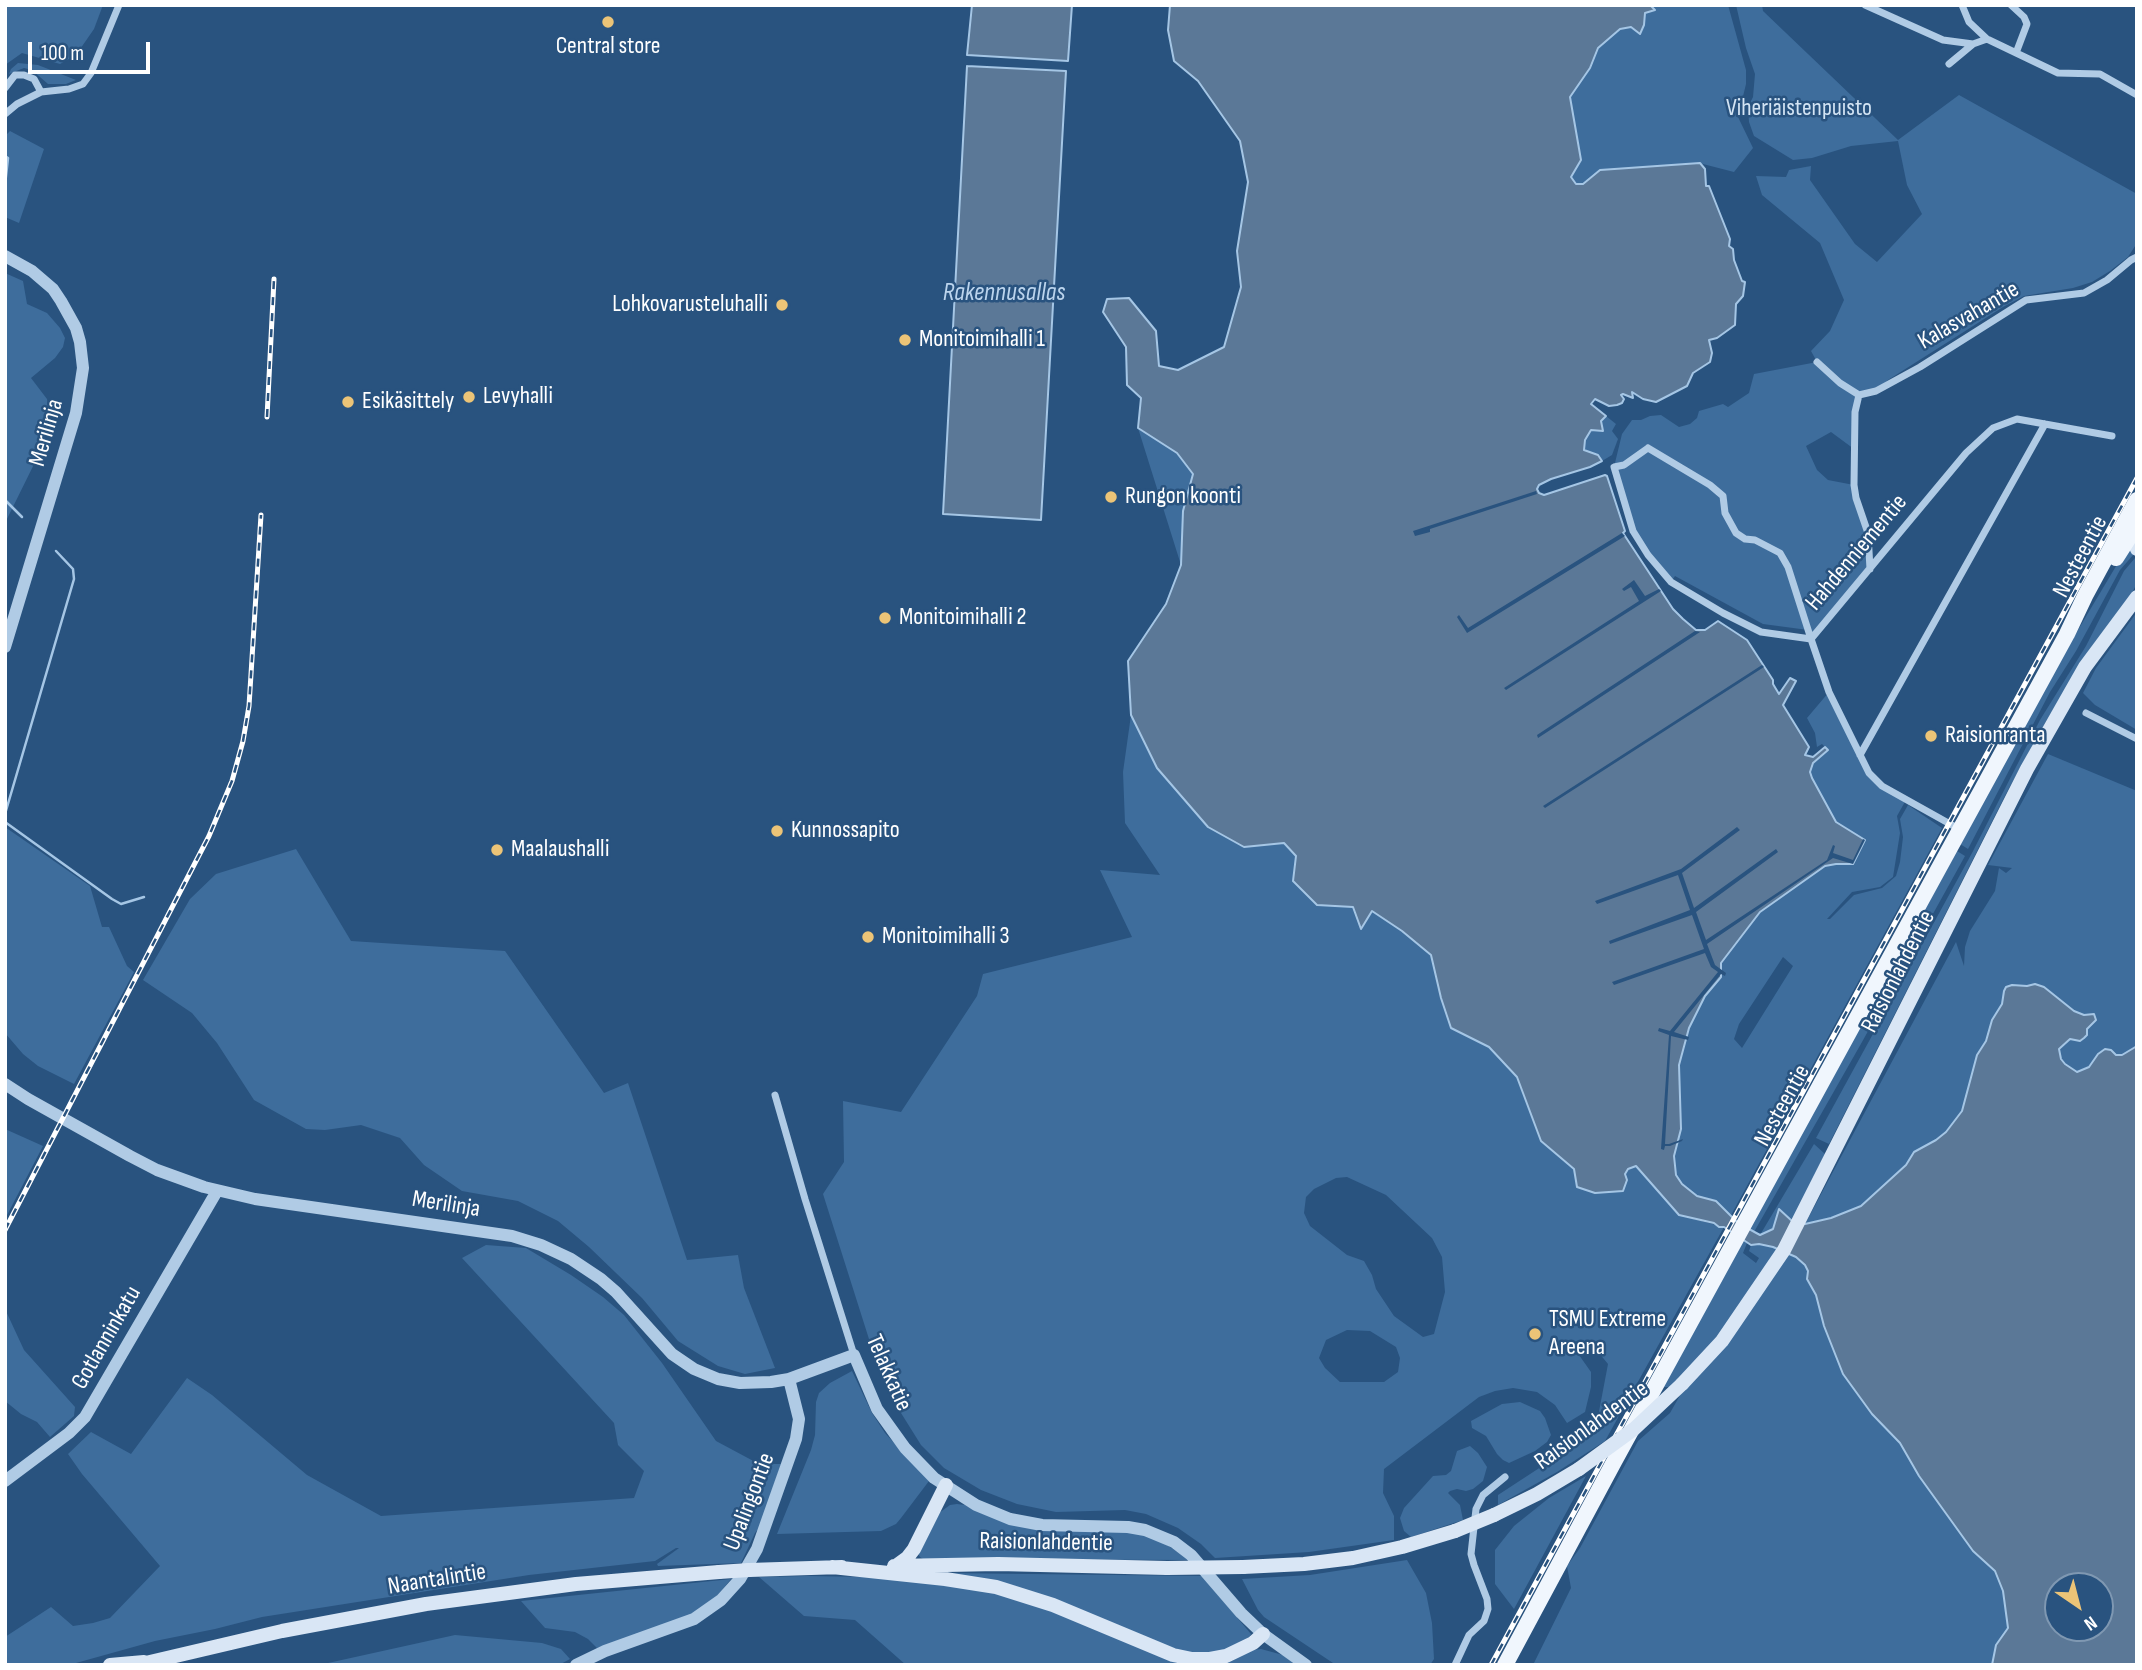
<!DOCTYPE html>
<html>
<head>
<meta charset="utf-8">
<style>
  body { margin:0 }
  #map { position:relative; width:2142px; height:1670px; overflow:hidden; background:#29537f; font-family:"Sofia Sans Condensed",sans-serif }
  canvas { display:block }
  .frame { position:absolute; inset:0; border:7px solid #fff; pointer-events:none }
  .north { position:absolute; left:2044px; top:1572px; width:70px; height:70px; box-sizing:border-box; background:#29537f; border:2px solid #7f98b2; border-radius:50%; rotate:145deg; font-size:19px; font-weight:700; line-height:28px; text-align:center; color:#fff }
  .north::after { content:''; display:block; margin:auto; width:24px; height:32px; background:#ecc477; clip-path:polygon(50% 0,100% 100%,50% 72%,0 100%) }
  .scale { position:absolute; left:28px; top:42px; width:122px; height:32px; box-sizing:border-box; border:4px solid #fff; border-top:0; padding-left:9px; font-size:21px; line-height:24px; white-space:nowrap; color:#fff; -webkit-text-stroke:5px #29537f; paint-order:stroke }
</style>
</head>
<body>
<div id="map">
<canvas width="2142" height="1670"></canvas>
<div class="frame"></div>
<div class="north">N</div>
<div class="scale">100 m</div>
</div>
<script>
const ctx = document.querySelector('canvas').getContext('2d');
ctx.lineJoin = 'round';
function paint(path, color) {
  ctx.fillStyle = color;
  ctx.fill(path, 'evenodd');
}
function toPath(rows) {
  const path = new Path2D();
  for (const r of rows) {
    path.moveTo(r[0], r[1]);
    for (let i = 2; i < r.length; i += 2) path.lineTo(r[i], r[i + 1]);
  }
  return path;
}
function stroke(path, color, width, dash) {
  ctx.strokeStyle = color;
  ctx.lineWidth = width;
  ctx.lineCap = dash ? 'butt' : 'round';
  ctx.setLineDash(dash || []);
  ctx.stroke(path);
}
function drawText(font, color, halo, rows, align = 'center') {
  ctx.font = font + ' "Sofia Sans Condensed",sans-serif';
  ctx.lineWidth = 5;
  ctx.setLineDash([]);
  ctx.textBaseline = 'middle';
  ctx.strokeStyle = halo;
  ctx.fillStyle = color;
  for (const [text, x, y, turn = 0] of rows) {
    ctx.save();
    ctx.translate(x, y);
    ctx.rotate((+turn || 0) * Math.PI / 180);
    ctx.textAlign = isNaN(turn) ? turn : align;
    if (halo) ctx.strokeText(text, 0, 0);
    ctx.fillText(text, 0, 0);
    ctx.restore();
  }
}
const green = toPath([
  [5,5,103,5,94,29,76,55,60,64,22,53,5,65],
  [1650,5,1728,5,1746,70,1746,84,1738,117,1753,148,1734,172,1699,163,1576,184,1571,177,1581,160,1570,97,1590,68,1598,48,1619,29,1631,27,1640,34,1644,25,1645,12,1654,10],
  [1736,5,1762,5,1763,11,1898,140,1959,95,2137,194,2137,243,2128,257,2110,271,2092,282,2073,288,2024,296,2003,307,1888,380,1876,391,1859,395,1854,449,1831,432,1806,446,1817,470,1828,480,1854,485,1868,533,1870,569,1811,639,1808,630,1763,624,1675,576,1671,582,1633,531,1614,467,1622,434,1632,420,1641,420,1650,416,1661,415,1679,427,1690,424,1697,418,1699,411,1723,404,1728,407,1749,393,1754,374,1817,362,1811,351,1830,331,1844,300,1820,243,1762,195,1756,176,1786,177,1789,170,1811,166,1810,180,1855,244,1877,262,1922,214,1907,185,1898,141,1851,146,1812,158,1793,160,1754,136,1749,122,1748,107,1753,97,1755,74,1746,48],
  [18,63,38,65,76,80,66,84,48,84,32,70,24,68,9,74,11,69],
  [10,131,44,149,19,223,5,217,5,136],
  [5,273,23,281,27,304,47,313,60,328,65,338,63,347,55,358,31,378,47,399,50,417,43,446,5,523],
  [1606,416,1616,424,1612,431,1618,439,1612,455,1602,461,1598,455,1584,451,1584,440,1591,430],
  [1138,428,1178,453,1193,474,1183,511,1181,565],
  [2131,541,2134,554,2120,570,2076,651,2050,692,1968,849,1960,844,2072,640],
  [2135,558,2137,562,2137,583,2131,595,2090,649,2045,723,2009,788,1829,1144,1816,1138,1972,853,2040,720,2086,646,2124,571],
  [2137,612,2137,730,2095,705,2083,693,2096,668],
  [1829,692,1869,773,1906,800,1897,816,1900,833,1893,877,1880,887,1852,892,1827,919,1830,919,1854,895,1882,888,1896,876,1900,862,1903,837,1900,819,1908,805,1942,828,1730,1217,1716,1201,1697,1196,1682,1184,1676,1175,1674,1156,1681,1129,1679,1065,1689,1028,1705,996,1721,977,1721,963,1760,912,1825,866,1836,864,1844,865,1861,850,1865,840,1836,822,1812,778,1810,772,1813,763,1828,750,1822,744,1817,747,1815,733,1807,718],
  [1783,957,1793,966,1742,1048,1734,1039,1739,1024],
  [1131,715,1157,768,1244,847,1284,843,1353,907,1372,911,1402,931,1431,955,1451,1028,1489,1047,1517,1077,1541,1141,1574,1169,1625,1174,1628,1169,1636,1166,1679,1215,1724,1227,1605,1441,1557,1472,1498,1505,1498,1495,1550,1461,1597,1422,1608,1364,1590,1342,1579,1355,1591,1372,1591,1387,1585,1412,1567,1423,1555,1405,1537,1392,1513,1388,1495,1391,1479,1397,1384,1469,1383,1493,1394,1516,1394,1540,1309,1552,1215,1558,1201,1544,1178,1528,1146,1514,1125,1510,1056,1512,1017,1504,981,1490,944,1468,921,1445,896,1405,875,1358,823,1194,844,1162,843,1101,901,1112,977,996,983,974,1132,937,1100,870,1160,875,1125,823,1123,772],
  [1347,1177,1386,1195,1432,1238,1442,1257,1445,1292,1434,1334,1423,1337,1394,1316,1376,1289,1372,1275,1364,1261,1347,1255,1310,1226,1304,1213,1306,1197,1314,1189,1336,1178],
  [1347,1330,1370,1331,1396,1347,1400,1358,1398,1372,1384,1382,1340,1382,1325,1368,1319,1358,1326,1340],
  [2048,754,2137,791,2137,1665,1533,1665,1571,1588,1567,1566,1580,1548,1638,1441,1670,1413,1704,1353,1671,1387,1661,1387,1742,1239,1747,1243,1743,1253,1756,1263,1759,1258,1749,1251,1751,1245,1759,1244,1775,1248,1845,1248,1921,1201,2010,1093,1997,1031,1993,1038,1988,1058,1981,1074,1979,1097,1974,1104,1977,1118,1966,1138,1942,1152,1947,1165,1941,1169,1930,1168,1931,1178,1928,1183,1908,1186,1905,1204,1886,1210,1885,1215,1870,1229,1861,1234,1848,1234,1812,1241,1796,1241,1780,1233,1767,1232,1760,1235,1814,1144,1825,1154,1792,1221,1805,1224,1956,942,1964,966,1965,947,1970,931,1995,891,1999,868,2006,873,2012,868,1988,865],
  [2058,1586,2100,1586,2100,1628,2058,1628],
  [5,827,90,886,102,927,109,927,127,966,134,972,74,1084,38,1066,23,1054,5,1033],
  [296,849,351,941,505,951,604,1093,628,1083,687,1260,738,1255,744,1288,775,1368,745,1374,718,1366,678,1341,642,1298,589,1247,558,1221,518,1201,462,1191,424,1165,400,1138,361,1125,325,1130,306,1129,254,1100,217,1043,192,1013,143,980,190,899,216,874],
  [1957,851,1965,856,1862,1042,1754,1232,1748,1229],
  [5,1129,43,1146,5,1219],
  [486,1245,526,1248,571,1275,603,1297,624,1315,662,1363,716,1441,759,1464,781,1464,760,1527,755,1533,741,1563,658,1566,657,1564,679,1548,676,1548,655,1561,529,1575,262,1617,215,1629,155,1641,76,1663,5,1665,5,1637,51,1607,73,1626,93,1623,110,1618,160,1566,82,1474,68,1454,91,1432,131,1454,187,1378,212,1395,307,1475,381,1516,634,1498,644,1471,618,1445,614,1423,462,1258],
  [5,1309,24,1350,75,1407,74,1416,50,1437,37,1422,21,1414,5,1401],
  [852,1371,872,1413,885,1433,929,1481,901,1518,896,1524,881,1531,777,1534,811,1450,815,1435,816,1402,819,1393,830,1383],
  [1520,1402,1540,1411,1545,1418,1551,1435,1547,1442,1535,1451,1509,1463,1503,1460,1497,1454,1486,1436,1472,1428,1471,1421,1502,1404],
  [1470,1446,1478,1453,1487,1467,1483,1481,1473,1489,1466,1491,1457,1489,1450,1491,1448,1493,1460,1505,1463,1520,1411,1537,1404,1531,1400,1518,1404,1508,1433,1476,1446,1475,1451,1471,1457,1451],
  [1586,1476,1514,1609,1495,1584,1495,1550,1514,1526,1549,1498],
  [957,1504,965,1505,970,1508,1145,1535,1164,1543,1190,1560,923,1559,920,1557,918,1554,939,1513,950,1505],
  [1407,1560,1426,1593,1432,1623,1434,1659,1430,1665,1336,1665,1264,1617,1258,1610,1242,1579,1310,1575],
  [943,1573,1202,1576,1251,1634,1249,1638,1236,1647,1214,1653,1183,1652],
  [808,1576,871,1577,987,1589,1049,1607,1171,1659,1261,1649,1283,1655,1296,1665,906,1665,855,1620,804,1616,759,1577],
  [731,1579,718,1595,692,1615,597,1648,588,1639,575,1632,545,1628,521,1601],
  [455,1635,542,1643,561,1649,570,1659,559,1665,319,1665]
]);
const water = toPath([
  [972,5,1072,5,1068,61,967,55,972,5],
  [1170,5,1650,5,1655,10,1645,13,1644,25,1640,34,1631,27,1620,29,1598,48,1590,68,1570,97,1581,160,1571,177,1576,184,1583,184,1600,170,1700,163,1705,169,1706,186,1709,186,1730,239,1729,246,1733,249,1734,260,1742,281,1745,282,1743,296,1736,304,1735,325,1717,338,1709,340,1712,353,1710,362,1693,373,1687,386,1656,402,1643,399,1632,392,1633,398,1623,394,1621,395,1624,399,1622,403,1617,405,1609,406,1595,399,1591,404,1606,416,1601,421,1603,431,1591,430,1585,440,1584,450,1598,455,1602,461,1590,467,1551,479,1539,485,1537,489,1539,493,1544,495,1605,475,1607,476,1625,531,1623,533,1673,609,1683,619,1696,630,1705,630,1718,621,1747,640,1773,680,1773,684,1779,694,1790,678,1796,681,1783,705,1809,747,1805,755,1813,757,1825,747,1828,750,1813,763,1810,772,1812,778,1836,822,1865,840,1853,864,1836,864,1825,866,1760,912,1721,963,1721,977,1705,996,1689,1028,1679,1065,1681,1129,1674,1156,1676,1175,1682,1184,1697,1196,1716,1201,1738,1223,1760,1235,1773,1229,1779,1209,1792,1221,1805,1224,1831,1218,1861,1206,1906,1165,1914,1152,1936,1140,1946,1132,1962,1111,1977,1055,1986,1041,1992,1020,2002,1004,2004,991,2006,987,2012,985,2027,986,2035,984,2044,987,2074,1011,2084,1015,2094,1014,2096,1020,2087,1029,2087,1035,2084,1038,2080,1041,2070,1039,2059,1049,2061,1059,2065,1064,2077,1072,2089,1067,2098,1054,2105,1049,2111,1050,2116,1055,2122,1055,2137,1046,2137,1665,1992,1665,1996,1645,2008,1628,2003,1591,1995,1571,1973,1551,1919,1476,1900,1443,1872,1414,1843,1374,1824,1326,1816,1295,1807,1279,1808,1271,1805,1265,1796,1257,1773,1247,1759,1244,1751,1245,1724,1227,1719,1227,1714,1223,1679,1215,1636,1166,1628,1169,1625,1174,1627,1180,1623,1191,1595,1193,1577,1187,1574,1169,1541,1141,1517,1077,1489,1047,1451,1028,1441,998,1431,955,1402,931,1372,911,1361,929,1353,907,1317,905,1293,881,1296,856,1284,843,1244,847,1208,827,1157,768,1131,715,1128,661,1166,604,1181,565,1183,511,1193,474,1177,453,1138,428,1141,398,1127,385,1126,347,1103,312,1107,299,1129,298,1156,331,1159,366,1178,370,1224,347,1241,287,1237,251,1248,182,1240,141,1198,81,1174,61,1168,30,1170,5],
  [2058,1586,2100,1586,2100,1628,2058,1628,2058,1586],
  [967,66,1066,71,1041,520,943,514,967,66]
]);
const pier = toPath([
  [1536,491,1537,494,1430,529,1430,532,1415,536,1413,531],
  [1622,533,1625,536,1467,633,1457,617,1459,615,1468,628],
  [1634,580,1645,596,1659,589,1661,591,1506,690,1504,688,1639,601,1631,587,1624,591,1622,589],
  [1695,631,1700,632,1538,738,1537,735],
  [1762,665,1764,667,1545,808,1543,806],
  [1737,827,1740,830,1682,873,1694,908,1776,849,1778,852,1696,912,1706,940,1827,860,1833,845,1835,846,1833,853,1853,860,1863,839,1865,840,1853,864,1833,858,1707,944,1715,965,1726,973,1725,976,1721,974,1674,1032,1689,1037,1688,1040,1671,1036,1665,1144,1669,1144,1683,1139,1682,1141,1670,1146,1665,1146,1664,1150,1661,1149,1669,1035,1658,1031,1659,1028,1670,1031,1718,972,1711,967,1705,953,1614,985,1612,982,1704,949,1692,915,1610,944,1609,941,1690,910,1678,875,1597,904,1595,901,1681,869]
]);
const stream = toPath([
  [5,156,8,158,5,185],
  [5,500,22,517],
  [5,814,74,579,73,569,56,551],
  [5,822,112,899,121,904,144,897]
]);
const minor = toPath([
  [1865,5,1943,40,1973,44],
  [1962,5,1969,22,1987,39,2058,73,2100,74,2137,95],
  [2011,5,2024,17,2027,24,2016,53],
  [1949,64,1973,44,1987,39],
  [5,88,15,75,24,75,34,79,41,92],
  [5,114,17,104,41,92,69,89,83,84,91,73,119,5],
  [1817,362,1840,383,1859,395,1876,391,1920,367,2026,300,2084,293,2107,280,2131,260,2137,257],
  [1859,395,1855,412,1854,485,1856,498,1868,533,1870,569],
  [1648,448,1710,485,1723,496,1725,513,1736,533,1745,539,1755,540,1780,553,1788,567,1811,639,1761,632,1723,613,1671,582,1648,555,1633,531,1614,467,1624,465,1648,448],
  [2086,713,2137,739],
  [1860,755,2045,424],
  [1959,829,1882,786,1869,773,1829,692,1811,639,1966,453,1993,428,2017,419,2112,436],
  [775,1095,805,1199,854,1355],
  [1455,1665,1469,1635,1484,1621,1488,1609,1487,1599,1474,1565,1471,1554,1476,1509,1483,1495,1505,1477]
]);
const tertiary = toPath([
  [5,256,32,271,53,289,61,301,76,328,80,342,83,368,76,413,5,647],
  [5,1084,28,1099,130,1156,157,1170,204,1187,255,1199,512,1236,541,1245,571,1259,601,1279,616,1292,672,1354,694,1369,718,1379,740,1383,771,1382,789,1379,854,1355,877,1409,905,1448,934,1478,976,1505,1010,1519,1042,1525,1128,1527,1145,1530,1174,1542,1191,1555,1241,1613,1263,1634,1306,1665],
  [5,1481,69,1433,85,1417,217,1191],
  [576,1665,605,1651,694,1619,721,1600,740,1579,757,1549,796,1439,799,1419,789,1379]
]);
const secondary = toPath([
  [2129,527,2137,549],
  [1682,1384,1722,1341,1784,1250,2027,769,2085,667,2137,597],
  [1494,1515,1537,1494,1579,1469],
  [894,1566,998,1564,1167,1568],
  [896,1566,907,1558,914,1549,946,1485],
  [832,1567,945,1579,996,1587,1053,1605,1173,1655,1192,1659,1210,1659,1226,1656,1253,1643,1263,1634],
  [1243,1567,1304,1564,1353,1558,1402,1547,1455,1531],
  [749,1570,842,1567],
  [110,1665,144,1662],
  [137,1665,282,1631,426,1604,576,1584,719,1572]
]);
const primary = toPath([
  [2116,558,2137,525],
  [1505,1665,1615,1460,2067,634,2085,596,2137,500]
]);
const rail = toPath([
  [267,417,274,279],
  [5,1230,209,836,232,781,243,741,249,706,261,515],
  [1491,1665,2137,478]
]);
const secondaryBridge = toPath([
  [1579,1469,1634,1429,1682,1384],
  [1455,1531,1494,1515],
  [1167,1568,1243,1567],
  [719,1572,749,1570]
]);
const markers = [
  [608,22,7,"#ecc477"],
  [782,305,7,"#ecc477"],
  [905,340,7,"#ecc477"],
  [469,397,7,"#ecc477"],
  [348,402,7,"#ecc477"],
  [1111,497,7,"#ecc477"],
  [885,618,7,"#ecc477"],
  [1931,736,7,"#ecc477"],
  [777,831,7,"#ecc477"],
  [497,850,7,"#ecc477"],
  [868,937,7,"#ecc477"],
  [1535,1334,7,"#ecc477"]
];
const poiNames = [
  ["Central store",608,47,"center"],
  ["Lohkovarusteluhalli",768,305,"right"],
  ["Monitoimihalli 1",919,340],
  ["Levyhalli",483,397],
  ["Esikäsittely",362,402],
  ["Rungon koonti",1125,497],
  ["Monitoimihalli 2",899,618],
  ["Raisionranta",1945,736],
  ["Kunnossapito",791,831],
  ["Maalaushalli",511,850],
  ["Monitoimihalli 3",882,937],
  ["TSMU Extreme",1549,1320],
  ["Areena",1549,1348]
];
const parkNames = [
  ["Viheriäistenpuisto",1799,109]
];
const streetNames = [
  ["Kalasvahantie",1969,316,-30],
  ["Merilinja",47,433,-74],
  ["Hahdenniementie",1857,553,-50],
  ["Nesteentie",2081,557,-62],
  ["Raisionlahdentie",1899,972,-63],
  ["Nesteentie",1783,1106,-61],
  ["Merilinja",446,1205,9],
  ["Gotlanninkatu",107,1338,-60],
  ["Telakkatie",888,1373,66],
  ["Raisionlahdentie",1592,1426,-36],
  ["Upalingontie",750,1502,-69],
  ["Raisionlahdentie",1046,1543,1],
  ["Naantalintie",437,1580,-9]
];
const waterNames = [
  ["Rakennusallas",1004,293]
];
paint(green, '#3e6d9c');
paint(water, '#5b7897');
stroke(water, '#a5c6e5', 2);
paint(pier, '#29537f');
stroke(stream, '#a5c6e5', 2.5);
stroke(minor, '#b0cbe5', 7);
stroke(tertiary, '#b0cbe5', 12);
stroke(secondary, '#d9e6f5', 14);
stroke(primary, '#f0f6fd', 16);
stroke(rail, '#fff', 5);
stroke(rail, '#29537f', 2.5, [8]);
stroke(secondaryBridge, '#d9e6f5', 14);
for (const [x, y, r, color] of markers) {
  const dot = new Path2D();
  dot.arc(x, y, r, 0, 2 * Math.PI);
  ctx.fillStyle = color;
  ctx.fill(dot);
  stroke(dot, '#29537f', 2.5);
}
drawText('24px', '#fff', '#29537f', poiNames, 'left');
drawText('24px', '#d3e4f4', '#29537f', parkNames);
drawText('24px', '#fff', '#29537f', streetNames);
drawText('italic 26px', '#bbd4ed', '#29537f', waterNames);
</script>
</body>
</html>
